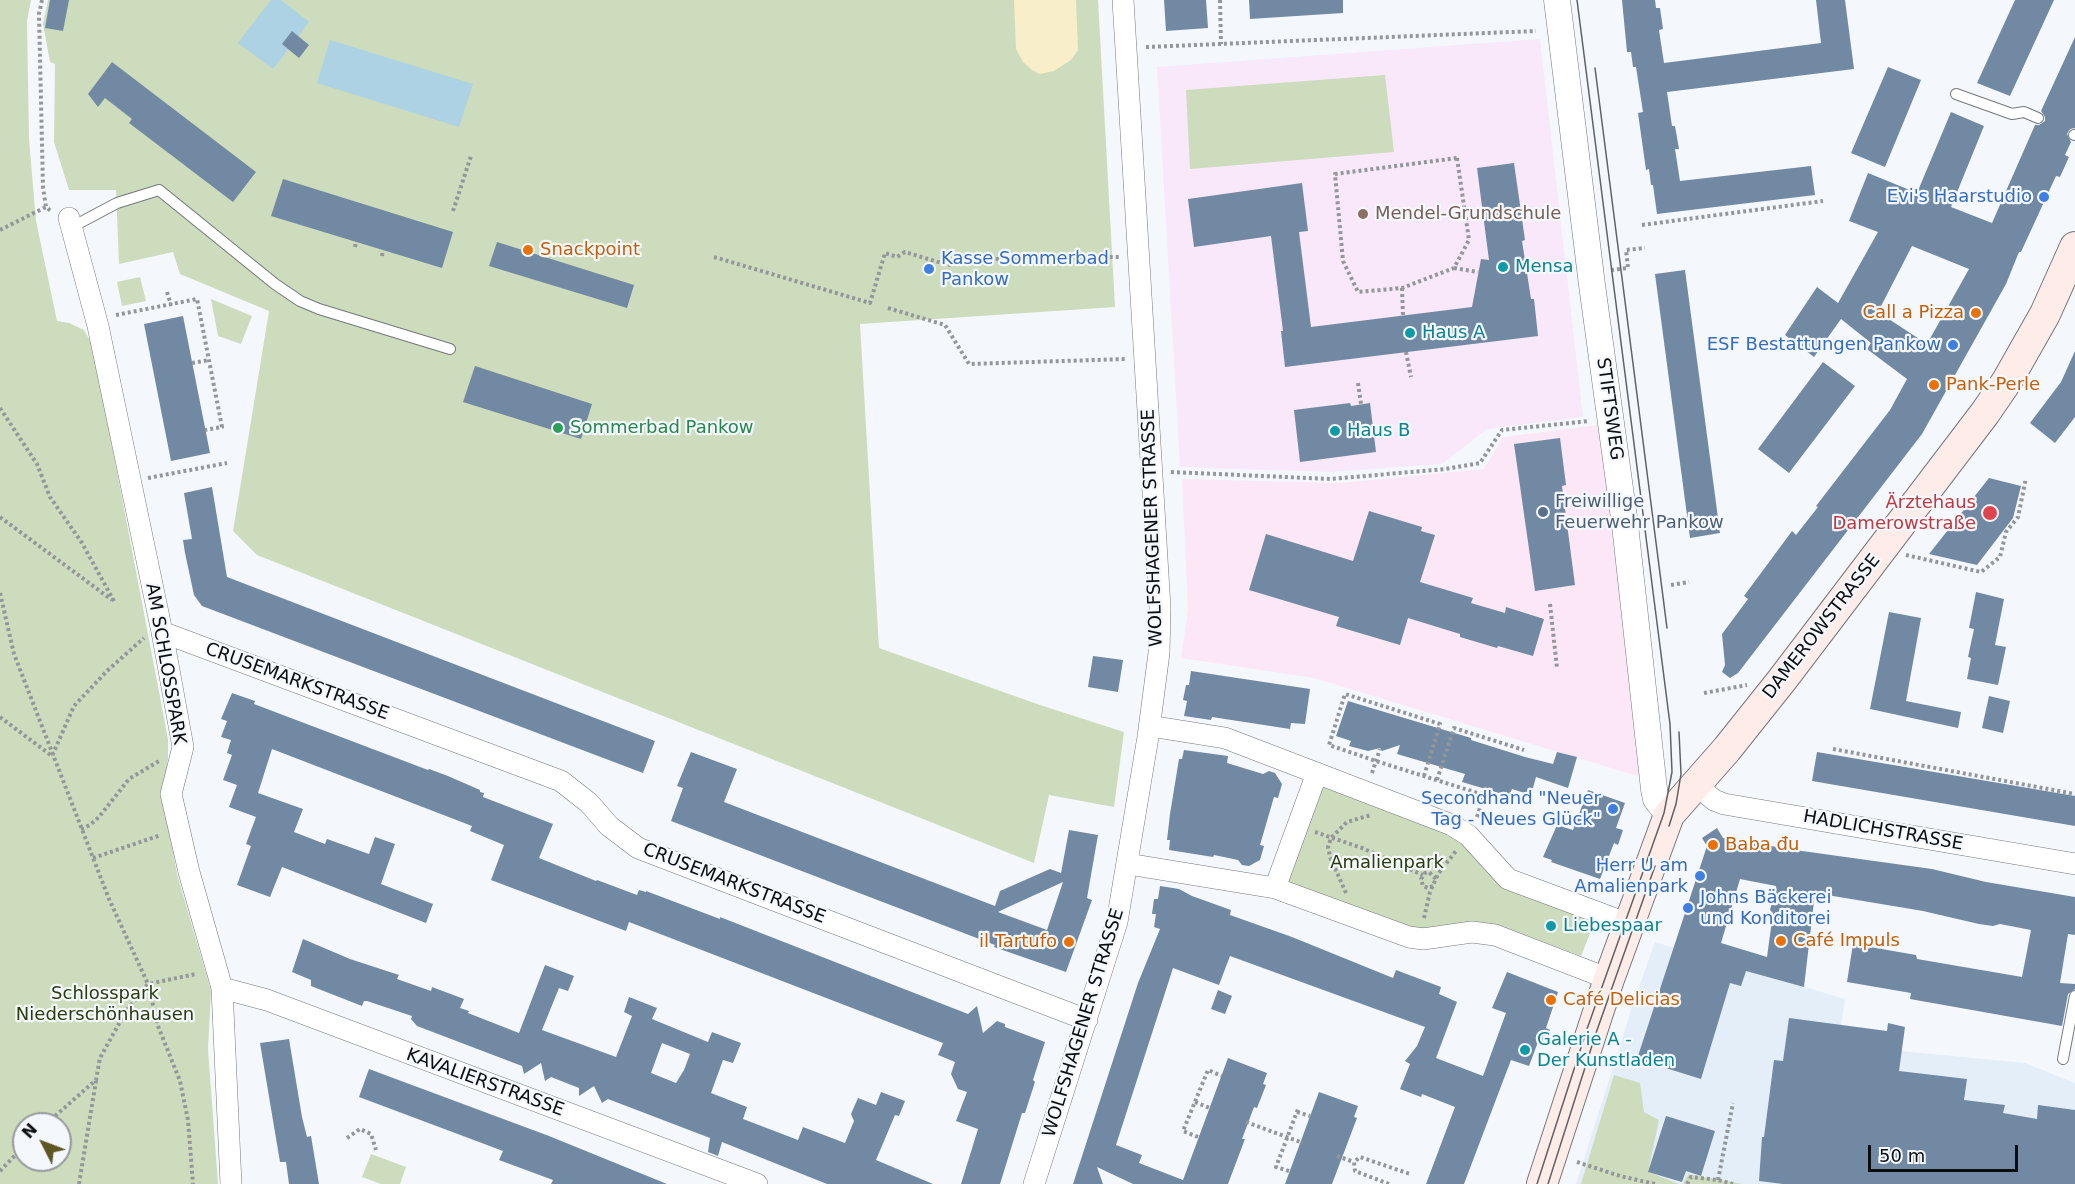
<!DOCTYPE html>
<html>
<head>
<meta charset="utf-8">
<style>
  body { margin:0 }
  #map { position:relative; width:2075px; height:1184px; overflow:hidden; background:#f4f8fd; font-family:"DejaVu Sans",sans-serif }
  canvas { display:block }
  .north { position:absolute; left:12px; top:1112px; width:60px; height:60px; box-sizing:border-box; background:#f4f8fd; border:2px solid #979a9d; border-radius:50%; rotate:312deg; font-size:16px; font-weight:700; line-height:24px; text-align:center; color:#0b0d0e }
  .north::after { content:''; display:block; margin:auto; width:21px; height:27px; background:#5e5623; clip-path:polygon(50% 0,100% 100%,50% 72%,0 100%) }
  .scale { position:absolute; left:1868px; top:1145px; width:150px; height:27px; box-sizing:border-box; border:3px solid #0b0d0e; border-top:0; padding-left:8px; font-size:18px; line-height:21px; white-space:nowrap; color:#0b0d0e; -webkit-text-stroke:4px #f4f8fd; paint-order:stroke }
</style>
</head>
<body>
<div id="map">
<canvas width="2075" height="1184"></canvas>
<div class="north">N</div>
<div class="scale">50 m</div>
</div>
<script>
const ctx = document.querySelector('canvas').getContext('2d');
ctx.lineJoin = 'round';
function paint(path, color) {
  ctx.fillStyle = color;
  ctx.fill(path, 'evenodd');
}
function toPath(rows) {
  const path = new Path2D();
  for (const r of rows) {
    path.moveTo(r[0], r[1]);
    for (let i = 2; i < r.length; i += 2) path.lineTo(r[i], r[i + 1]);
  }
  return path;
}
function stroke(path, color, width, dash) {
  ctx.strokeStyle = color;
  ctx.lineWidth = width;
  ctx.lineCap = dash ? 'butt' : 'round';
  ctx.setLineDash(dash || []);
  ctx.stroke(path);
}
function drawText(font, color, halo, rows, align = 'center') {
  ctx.font = font + ' "DejaVu Sans",sans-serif';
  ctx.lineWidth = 4.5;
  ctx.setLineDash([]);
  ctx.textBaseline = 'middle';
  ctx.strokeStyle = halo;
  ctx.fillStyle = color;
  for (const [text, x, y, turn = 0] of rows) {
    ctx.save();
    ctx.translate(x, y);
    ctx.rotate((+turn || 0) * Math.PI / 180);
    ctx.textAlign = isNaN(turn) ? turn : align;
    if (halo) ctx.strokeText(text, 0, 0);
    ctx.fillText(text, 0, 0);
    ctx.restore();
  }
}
const commercial = toPath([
  [1599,425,1644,778,1314,678,1181,658,1188,610,1182,479,1341,483,1484,469,1503,437]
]);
const built = toPath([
  [1655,942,1845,999,1838,1045,2025,1063,2075,1083,2075,1184,1576,1184,1633,1004]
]);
const education = toPath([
  [1540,39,1583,417,1487,429,1442,464,1330,472,1180,467,1157,67]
]);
const green = toPath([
  [0,0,31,0,27,21,29,139,36,221,57,321,69,323,84,330,93,346,168,739,168,758,163,798,177,874,211,991,208,1049,218,1184,0,1184],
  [24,1124,60,1124,60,1160,24,1160],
  [48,0,1098,0,1115,307,860,324,879,648,1040,705,1124,732,1114,807,1049,795,1034,863,257,555,233,531,269,311,180,274,173,252,119,264,116,190,69,190,54,142,55,64,50,62,43,24],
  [1385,75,1394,152,1190,169,1186,90],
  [140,277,146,301,122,306,117,282],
  [211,299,252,316,241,344,218,336],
  [1323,785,1450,831,1595,921,1581,956,1501,926,1478,923,1430,930,1415,929,1288,883],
  [1614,1075,1640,1083,1644,1112,1659,1120,1648,1172,1679,1184,1581,1184],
  [371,1154,406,1167,400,1184,381,1184,362,1177],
  [1688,1174,1743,1184,1683,1184]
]);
const sand = toPath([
  [1014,0,1076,0,1078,50,1071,60,1054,71,1040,74,1032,70,1023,62,1016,49]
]);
const water = toPath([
  [271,0,281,0,309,22,273,69,238,43],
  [330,40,473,84,459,127,317,83]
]);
const building = toPath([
  [50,0,69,0,63,31,45,28],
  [1164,0,1206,0,1208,28,1166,31],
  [1249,0,1343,0,1343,13,1250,19],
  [1622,0,1655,0,1656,8,1660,8,1663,29,1659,30,1664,63,1821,43,1816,0,1845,0,1854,69,1667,92,1672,126,1675,126,1679,149,1675,149,1680,181,1811,166,1815,195,1657,214,1653,185,1651,185,1649,169,1646,170,1638,113,1643,112,1636,67,1633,67,1631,52,1627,52],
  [2015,0,2054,0,2010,96,1977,83],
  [292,31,309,45,299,58,282,44],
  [2075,37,2075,128,2070,129,2067,134,2071,142,2065,155,2069,157,2060,177,2056,176,2021,252,2019,252,2006,284,1922,434,1738,673,1730,678,1722,672,1725,665,1722,634,1748,599,1744,596,1792,531,1796,535,1818,507,1816,506,1890,410,1907,379,1867,349,1871,343,1841,319,1814,357,1785,335,1817,287,1838,303,1878,232,1849,221,1868,173,1917,193,1951,112,1984,126,1951,207,1992,223,2035,125,2039,125,2045,121,2045,117,2041,111],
  [1912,246,1969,269,1927,344,1878,312],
  [112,62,256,172,233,202,129,123,132,119,105,98,98,107,88,94],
  [1888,67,1921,80,1885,167,1851,153],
  [1514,163,1525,240,1522,241,1531,299,1534,299,1538,336,1285,367,1281,331,1283,331,1271,236,1194,247,1188,199,1302,183,1308,231,1299,232,1311,327,1472,307,1481,259,1489,260,1477,168],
  [283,179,453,232,442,268,271,216],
  [497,242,634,285,627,308,489,266],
  [1685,270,1720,533,1690,538,1655,274],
  [183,316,210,453,171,461,144,324],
  [2075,351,2075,417,2055,443,2030,423,2061,382],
  [1823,362,1855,386,1789,473,1758,449],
  [475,366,592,404,581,439,463,402],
  [1350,403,1351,406,1370,403,1376,452,1300,462,1294,410],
  [1560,438,1566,485,1562,486,1575,585,1535,591,1514,444],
  [1989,478,2021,486,2013,518,1977,565,1929,554],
  [212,487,227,577,655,741,643,773,202,606,194,595,185,553,183,540,192,539,184,493],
  [1369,511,1422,527,1421,531,1435,535,1420,582,1473,598,1471,603,1505,613,1506,607,1544,619,1533,656,1498,646,1497,648,1460,637,1460,634,1408,618,1400,645,1336,626,1339,617,1249,590,1266,534,1353,561],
  [1976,592,2004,599,1995,645,2006,647,1998,685,1967,679,1971,658,1968,657,1974,629,1969,628],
  [1889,612,1921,618,1906,701,1961,712,1958,728,1870,709],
  [1093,656,1123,660,1118,692,1088,687],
  [1191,671,1310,689,1305,724,1291,723,1290,729,1212,717,1211,720,1184,716,1187,701,1183,700,1186,685,1189,685],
  [232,693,255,701,254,704,428,770,429,769,448,776,480,790,480,792,484,793,483,797,553,824,539,858,596,881,597,880,637,895,639,890,646,892,646,891,720,919,720,917,968,1014,977,1006,983,1033,997,1021,1005,1024,1005,1027,1045,1042,1033,1080,1035,1082,1025,1113,1022,1113,1000,1184,961,1184,978,1129,956,1121,967,1092,958,1089,951,1074,955,1062,938,1055,943,1043,629,922,626,931,491,880,504,845,470,831,472,826,272,749,258,793,303,809,294,832,325,844,327,839,369,854,375,837,395,844,381,884,433,904,426,923,282,867,270,897,237,885,251,846,246,844,256,817,229,807,237,785,223,780,232,755,227,753,231,740,221,737,227,721,221,719],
  [1989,696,2010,701,2003,733,1982,728],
  [1348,701,1471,738,1471,740,1525,757,1553,764,1557,752,1577,757,1568,788,1536,777,1531,795,1512,789,1509,796,1462,782,1465,774,1397,754,1400,745,1382,751,1380,748,1368,751,1349,746,1351,741,1336,736],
  [1184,750,1228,756,1227,763,1263,774,1269,771,1275,773,1282,784,1278,798,1274,797,1260,845,1264,846,1260,860,1249,866,1242,865,1238,860,1214,855,1213,857,1169,850,1170,840,1167,840,1170,814,1179,759,1182,759],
  [691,752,737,769,724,802,995,906,1000,891,1050,869,1061,873,1069,830,1098,835,1087,898,1092,900,1066,972,994,947,995,945,671,821,683,788,677,786],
  [1063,882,1047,930,998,912,1004,909],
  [1817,752,2075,796,2075,826,1812,781],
  [1588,790,1625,803,1616,828,1623,830,1618,845,1614,843,1600,879,1551,862,1552,860,1543,857,1557,825,1573,830],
  [1717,828,1723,838,1795,850,1932,869,1986,882,2075,897,2075,935,2068,934,2060,983,2075,984,2075,989,2068,994,2062,1026,1910,999,1911,993,1847,982,1853,944,1916,955,1917,959,2022,977,2031,930,2000,924,1993,926,1979,924,1923,911,1815,893,1804,987,1746,971,1741,986,1730,983,1701,1079,1637,1059,1707,846,1702,838],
  [1740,879,1776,886,1770,910,1773,913,1767,957,1721,943],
  [1160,886,1179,889,1192,896,1231,910,1230,915,1292,937,1393,978,1396,970,1441,987,1439,994,1457,1002,1436,1058,1483,1076,1506,1013,1492,1008,1507,972,1558,992,1546,1028,1550,1030,1545,1044,1538,1042,1529,1066,1511,1060,1464,1184,1426,1184,1455,1107,1422,1094,1421,1097,1400,1089,1410,1064,1405,1061,1417,1046,1425,1027,1230,956,1219,985,1173,968,1116,1145,1142,1155,1139,1163,1183,1180,1228,1058,1267,1073,1263,1084,1266,1085,1257,1108,1254,1107,1242,1139,1245,1139,1228,1184,1133,1184,1097,1167,1103,1184,1073,1184,1138,983,1160,929,1154,927,1156,914,1152,914,1154,899,1158,899],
  [303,939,350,959,399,975,397,979,431,991,432,987,464,999,460,1008,469,1011,468,1013,519,1033,545,965,574,976,568,991,559,988,542,1030,616,1057,632,1016,624,1012,629,997,657,1008,652,1019,708,1042,712,1032,741,1043,733,1063,723,1060,711,1093,747,1107,743,1119,798,1140,803,1127,845,1143,854,1121,851,1114,858,1098,876,1105,881,1092,905,1101,899,1116,895,1115,876,1160,933,1184,827,1184,722,1142,718,1156,708,1152,710,1138,608,1099,602,1103,594,1086,579,1096,579,1088,551,1077,545,1081,541,1063,524,1074,522,1066,417,1026,411,1019,412,1016,367,1001,364,1001,362,1006,311,986,311,980,292,972],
  [662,1043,690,1054,684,1070,676,1083,651,1073],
  [1218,990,1232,996,1225,1014,1211,1009],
  [1789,1018,1887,1031,1888,1023,1905,1027,1899,1071,1967,1079,1964,1100,2005,1105,2003,1113,2037,1119,2038,1105,2075,1110,2075,1184,1783,1184,1759,1181,1762,1137,1764,1137,1774,1060,1783,1061],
  [289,1039,302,1117,307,1137,311,1136,319,1184,289,1184,286,1162,280,1162,260,1043],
  [369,1069,549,1136,667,1184,551,1184,553,1180,499,1160,503,1151,359,1097],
  [1319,1092,1358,1106,1354,1117,1357,1118,1332,1184,1285,1184],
  [1666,1116,1715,1131,1701,1176,1686,1171,1682,1182,1648,1172]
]);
const path = toPath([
  [42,0,39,14,43,187,46,207,52,212],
  [1220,0,1221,44],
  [1146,47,1536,31],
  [1457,158,1469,240,1454,268,1402,288,1358,292,1343,261,1335,174,1457,158],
  [453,211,471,156],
  [1642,225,1823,201],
  [0,230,46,207],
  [355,247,356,242],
  [382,256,383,250],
  [714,257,870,303,885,253,897,257,905,252,948,265,1005,258,1119,257],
  [1454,268,1478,272],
  [1611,270,1628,268,1626,250,1645,248],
  [1402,288,1403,316],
  [167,292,171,305],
  [888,308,945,325,969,364,1126,359],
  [116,315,197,299,222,427,205,430],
  [1406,352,1411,377],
  [192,363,209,360],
  [1358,383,1361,404],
  [0,408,37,464,50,497,82,543,115,603],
  [1171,472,1331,479,1445,469,1480,463,1502,430,1589,421],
  [148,478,227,463],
  [0,517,112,600],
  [1906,555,1981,572,2000,557,2006,532,2018,517,2026,478],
  [1671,585,1689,582],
  [0,593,14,654,109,899,148,984,158,1026,180,1081,188,1120,193,1184],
  [1550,604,1557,668],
  [1704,693,1747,685],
  [0,717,52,756,74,706,107,671,144,638],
  [1833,749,2075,794],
  [1372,773,1380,749],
  [1424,776,1440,724,1345,694,1329,745,1376,761,1484,795],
  [1437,780,1454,728,1524,750],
  [1477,817,1487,787],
  [81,829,90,825,99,817,129,779,159,761],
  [1315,832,1362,848,1423,875],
  [93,858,161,835],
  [1433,886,1428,888,1423,886,1421,879,1425,873,1429,872,1436,879],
  [1346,893,1330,857,1328,847,1331,838,1347,822,1371,815],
  [1424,918,1430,892,1438,874,1456,851],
  [1195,1102,1212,1109],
  [1297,1112,1310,1116],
  [1246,1122,1303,1143],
  [46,1124,96,1080,100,1058,126,1011,148,984,196,974],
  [1198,1137,1183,1131,1208,1070,1222,1076],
  [347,1138,360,1129,371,1134,376,1150],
  [1337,1156,1354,1162],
  [1577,1162,1620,1176,1655,1184],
  [0,1171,24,1146],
  [1289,1171,1276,1167,1298,1109],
  [1718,1180,1733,1103],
  [79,1184,96,1081],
  [1389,1184,1355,1171,1354,1162,1360,1157,1410,1174],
  [1687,1184,1691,1177,1718,1180,1733,1184]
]);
const service = toPath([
  [1956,94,2012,114,2024,112,2038,118],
  [2074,135,2075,135],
  [72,227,117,203,159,190,275,284,300,301,319,309,450,349],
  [2063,1059,2075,996]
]);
const minor = toPath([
  [69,218,98,326,162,632,183,747,171,794,189,872,222,988,231,1184],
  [162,632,561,781,589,803,609,826,638,848,1087,1020],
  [1150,726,1225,738,1452,825,1468,835,1508,879,1629,924],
  [1696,785,1714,800,1724,804,2075,864],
  [1128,864,1275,888,1409,937,1423,939,1472,932,1495,935,1609,979],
  [1275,888,1317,773],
  [222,988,267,1000,757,1184],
  [1034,1184,1117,922,1148,737,1159,653,1160,608,1123,0]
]);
const tertiary = toPath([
  [1557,0,1592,285,1625,525,1654,789,1656,799,1669,815]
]);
const secondary = toPath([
  [1542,1184,1609,979,1669,815,1727,749,1782,680,1985,413,2007,381,2045,314,2075,247]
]);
const tram = toPath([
  [1595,68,1667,628],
  [1669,826,1676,804,1681,774,1679,732],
  [1537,1184,1587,1029,1664,813,1672,772,1670,724,1577,0],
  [1548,1184,1596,1033,1655,866]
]);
const markers = [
  [2044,197,6,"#3f7fe0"],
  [1363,214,6,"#8d6e63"],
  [528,250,6,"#e8710a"],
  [1503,267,6,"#0f9aa8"],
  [929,269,6,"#3f7fe0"],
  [1976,313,6,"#e8710a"],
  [1410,333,6,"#0f9aa8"],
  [1953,345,6,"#3f7fe0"],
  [1934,385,6,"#e8710a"],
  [558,428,6,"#2e9e5b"],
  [1335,431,6,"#0f9aa8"],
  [1543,512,6,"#5c6f8a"],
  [1990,513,8,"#e0444e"],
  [1613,809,6,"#3f7fe0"],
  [1713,845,6,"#e8710a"],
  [1700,876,6,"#3f7fe0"],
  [1688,908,6,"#3f7fe0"],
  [1551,926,6,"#0f9aa8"],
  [1781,941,6,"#e8710a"],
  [1069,942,6,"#e8710a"],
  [1551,1000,6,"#e8710a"],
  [1525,1050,6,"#0f9aa8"]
];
const shopNames = [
  ["Evi's Haarstudio",2032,197],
  ["Kasse Sommerbad",941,259,"left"],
  ["Pankow",941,280,"left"],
  ["ESF Bestattungen Pankow",1941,345],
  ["Secondhand \"Neuer",1601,799],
  ["Tag - Neues Glück\"",1601,820],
  ["Herr U am",1688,866],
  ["Amalienpark",1688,887],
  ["Johns Bäckerei",1700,898,"left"],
  ["und Konditorei",1700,919,"left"]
];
const educationNames = [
  ["Mendel-Grundschule",1375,214]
];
const foodNames = [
  ["Snackpoint",540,250],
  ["Call a Pizza",1964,313,"right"],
  ["Pank-Perle",1946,385],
  ["Baba đu",1725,845],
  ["Café Impuls",1793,941],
  ["il Tartufo",1057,942,"right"],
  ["Café Delicias",1563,1000]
];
const cultureNames = [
  ["Mensa",1515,267],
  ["Haus A",1422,333],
  ["Haus B",1347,431],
  ["Liebespaar",1563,926],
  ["Galerie A -",1537,1040],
  ["Der Kunstladen",1537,1061]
];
const streetNames = [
  ["STIFTSWEG",1609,409,82],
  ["WOLFSHAGENER STRASSE",1153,528,-92],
  ["DAMEROWSTRASSE",1822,627,-52],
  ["AM SCHLOSSPARK",165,664,80],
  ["CRUSEMARKSTRASSE",297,682,20],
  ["HADLICHSTRASSE",1883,831,10],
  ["CRUSEMARKSTRASSE",734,884,21],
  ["WOLFSHAGENER STRASSE",1084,1023,-73],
  ["KAVALIERSTRASSE",485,1083,20]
];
const leisureNames = [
  ["Sommerbad Pankow",570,428]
];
const serviceNames = [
  ["Freiwillige",1555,502],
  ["Feuerwehr Pankow",1555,523]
];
const healthNames = [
  ["Ärztehaus",1976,503],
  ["Damerowstraße",1976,524]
];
const parkNames = [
  ["Amalienpark",1387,863],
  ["Schlosspark",105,994],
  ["Niederschönhausen",105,1015]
];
paint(commercial, '#fbe7f6');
paint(built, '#e4eef9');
paint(education, '#f8e8fa');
paint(green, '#ccdcbc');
paint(sand, '#f8eec9');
paint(water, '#add2e4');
paint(building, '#7189a2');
stroke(service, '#74787c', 12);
stroke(minor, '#74787c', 22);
stroke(tertiary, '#74787c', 27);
stroke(secondary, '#74787c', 32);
stroke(path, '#94979a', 4, [3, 3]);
stroke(service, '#fff', 10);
stroke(minor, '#fff', 21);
stroke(tertiary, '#fff', 26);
stroke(secondary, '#fdece7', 30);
stroke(tram, '#5f6264', 1.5);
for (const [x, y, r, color] of markers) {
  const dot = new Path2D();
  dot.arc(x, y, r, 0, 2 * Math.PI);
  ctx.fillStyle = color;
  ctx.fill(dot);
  stroke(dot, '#f4f8fd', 2);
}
drawText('18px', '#366cbe', '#f4f8fd', shopNames, 'right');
drawText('18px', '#785e54', '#f4f8fd', educationNames, 'left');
drawText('18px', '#c56008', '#f4f8fd', foodNames, 'left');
drawText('18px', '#0d838f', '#f4f8fd', cultureNames, 'left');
drawText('18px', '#0b0d0e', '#f4f8fd', streetNames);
drawText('18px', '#27864d', '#f4f8fd', leisureNames, 'left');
drawText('18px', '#4e5e75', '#f4f8fd', serviceNames, 'left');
drawText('18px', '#be3a42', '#f4f8fd', healthNames, 'right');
drawText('18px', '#293d0c', '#f4f8fd', parkNames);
</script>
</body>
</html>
